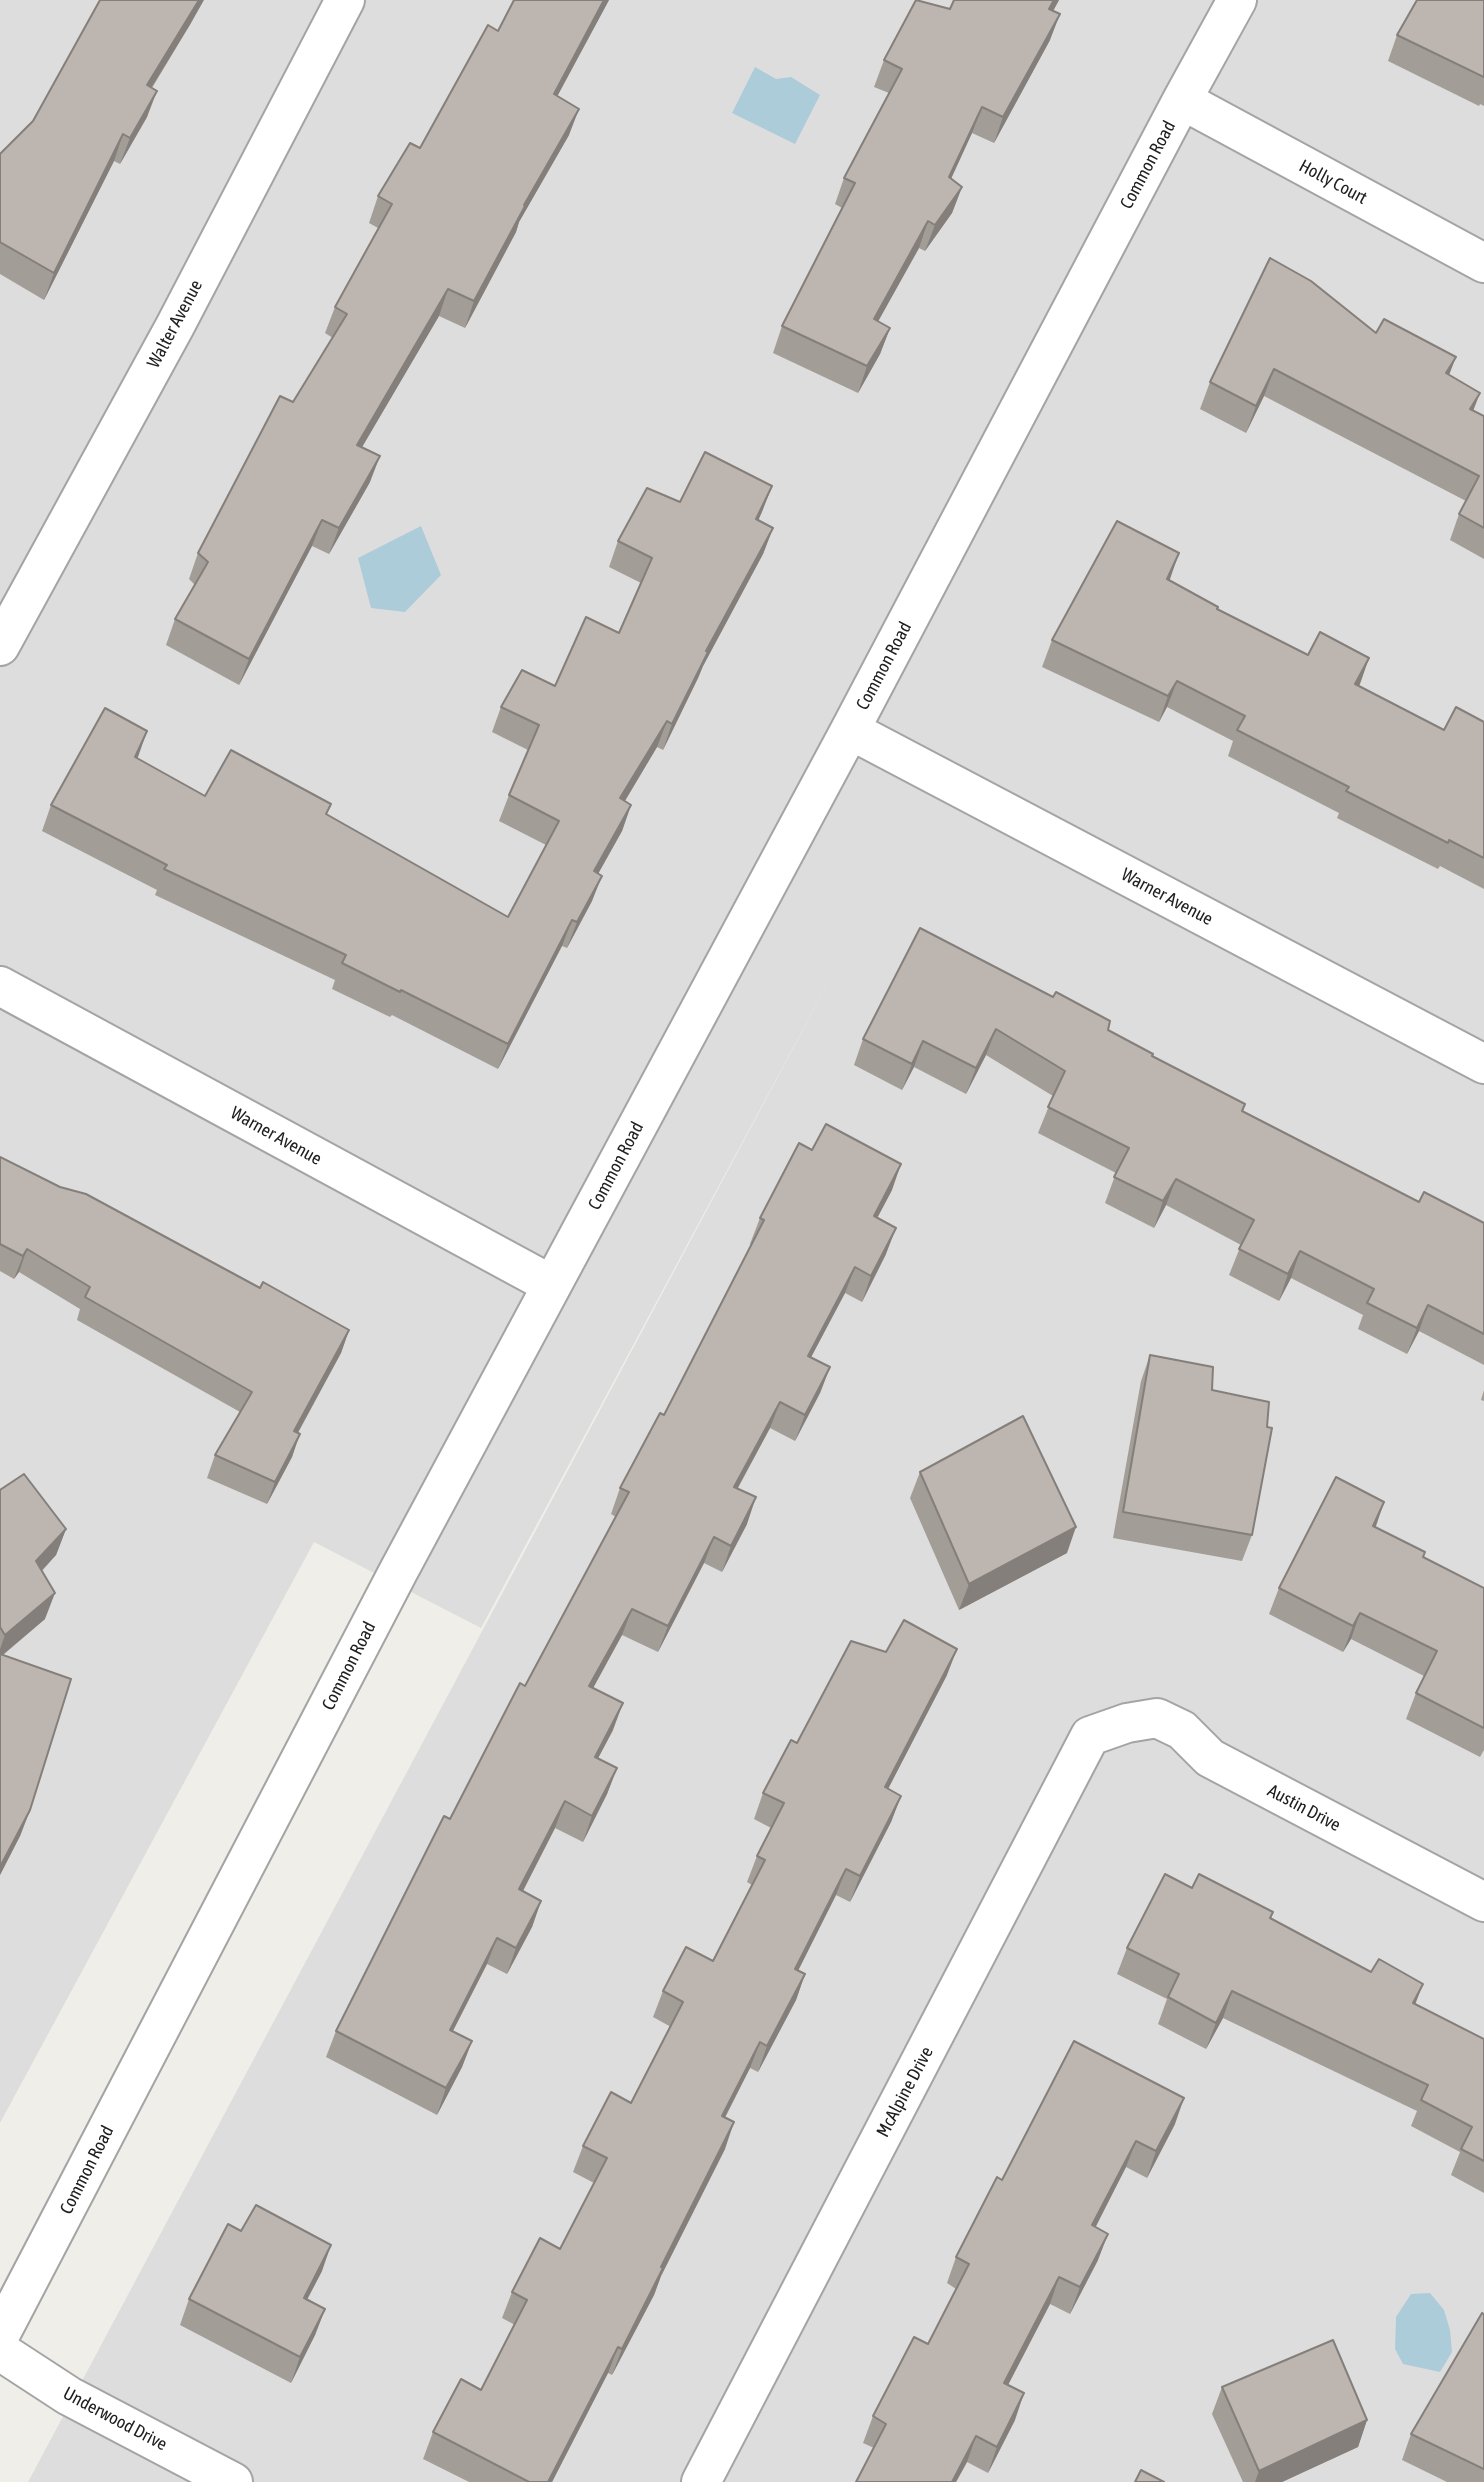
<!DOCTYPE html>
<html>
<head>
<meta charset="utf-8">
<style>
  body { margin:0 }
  canvas { display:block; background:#f0eee8 }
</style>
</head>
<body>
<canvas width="1484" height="2482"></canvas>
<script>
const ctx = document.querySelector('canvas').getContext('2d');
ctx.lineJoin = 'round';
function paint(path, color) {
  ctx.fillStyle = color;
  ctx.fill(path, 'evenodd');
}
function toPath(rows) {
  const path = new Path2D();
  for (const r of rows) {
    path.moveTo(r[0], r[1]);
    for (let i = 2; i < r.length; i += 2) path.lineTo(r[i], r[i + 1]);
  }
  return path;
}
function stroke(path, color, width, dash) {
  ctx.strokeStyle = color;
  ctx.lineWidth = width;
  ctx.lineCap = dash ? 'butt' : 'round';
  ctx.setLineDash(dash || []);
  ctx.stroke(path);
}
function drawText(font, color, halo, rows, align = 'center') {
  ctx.font = font + ' "Asap Condensed",sans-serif';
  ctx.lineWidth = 5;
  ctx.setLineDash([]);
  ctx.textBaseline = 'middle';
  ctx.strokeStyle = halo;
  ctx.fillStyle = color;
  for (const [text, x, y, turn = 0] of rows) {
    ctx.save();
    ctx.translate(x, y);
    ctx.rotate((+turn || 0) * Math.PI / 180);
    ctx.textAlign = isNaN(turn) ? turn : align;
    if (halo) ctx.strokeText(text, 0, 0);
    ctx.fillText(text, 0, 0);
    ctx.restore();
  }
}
const residential = toPath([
  [0,0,1484,0,1484,2482,28,2482,844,953,481,1628,314,1542,0,2123]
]);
const water = toPath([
  [755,67,776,79,791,77,820,95,795,144,732,113],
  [421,526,441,575,405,612,371,608,358,558],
  [1430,2293,1444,2310,1450,2330,1452,2352,1440,2372,1403,2364,1395,2349,1396,2317,1411,2294]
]);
const street = toPath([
  [1182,100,1484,263],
  [0,646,175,326,345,0],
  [850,730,1484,1064],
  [0,986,552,1285],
  [0,2335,398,1572,850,730,1182,100,1237,0],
  [0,2351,69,2396,233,2482],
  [701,2482,1090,1736,1127,1723,1157,1718,1182,1730,1210,1758,1484,1902]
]);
const wall = toPath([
  [514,0,609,0,557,96,569,135,519,222,516,232,465,328,439,316,362,447,370,482,329,554,312,546,239,685,166,645,175,619,195,585,189,579,198,553,333,338,325,333,335,307,378,228,369,223,378,196,420,148,498,31],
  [1059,0,1053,11,1050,40,994,143,972,133,951,178,962,187,952,213,925,251,919,248,878,321,890,328,880,354,858,393,773,353,782,326,842,208,835,204,844,178,889,93,874,87,884,60,950,9],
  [1484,0,1484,106,1480,104,1479,106,1388,61,1397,35],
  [191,23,152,88,147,117,120,164,114,161,44,300,0,274,0,154],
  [1376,333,1449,375,1473,410,1484,416,1484,559,1450,540,1459,514,1466,501,1264,396,1246,433,1200,409,1210,382],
  [772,486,758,520,773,528,763,554,703,666,698,678,663,750,657,747,625,801,631,805,622,831,598,874,592,901,567,948,562,946,498,1069,392,1015,390,1017,332,989,335,980,155,895,157,890,42,831,51,805,137,759,205,796,327,815,508,917,546,845,499,821,509,795,528,750,492,732,501,707,555,686,619,633,641,583,609,567,618,541,680,502],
  [1169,581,1218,609,1358,686,1444,730,1484,722,1484,889,1440,866,1438,869,1337,818,1339,813,1228,756,1233,741,1167,707,1159,722,1042,667,1052,640],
  [920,928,1108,1030,1152,1056,1245,1104,1243,1111,1419,1202,1484,1223,1484,1365,1419,1331,1407,1354,1358,1329,1363,1315,1291,1278,1279,1301,1229,1275,1241,1245,1166,1205,1154,1228,1105,1203,1116,1173,1038,1133,1053,1096,986,1055,966,1094,914,1067,902,1090,854,1065,863,1039],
  [0,1157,260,1288,349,1330,341,1353,298,1433,292,1457,267,1504,207,1478,215,1455,240,1412,77,1320,80,1309,19,1272,14,1279,0,1271],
  [892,1190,877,1218,886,1254,862,1302,845,1293,811,1357,830,1367,820,1393,795,1441,770,1428,738,1488,747,1524,722,1572,704,1563,658,1652,622,1635,593,1688,613,1730,598,1758,617,1768,607,1794,583,1842,555,1828,523,1891,541,1901,532,1927,507,1974,487,1964,453,2031,472,2041,462,2067,437,2115,326,2057,336,2031,450,1819,525,1686,616,1517,611,1514,620,1488,664,1415,751,1245,750,1244,760,1218],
  [1150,1355,1212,1390,1252,1535,1242,1561,1113,1538,1141,1381],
  [1484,1390,1484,1401,1481,1400],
  [920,1472,1067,1553,959,1610,910,1498],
  [0,1490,66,1529,56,1555,42,1571,45,1619,3,1655,30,1810,20,1836,0,1875],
  [1376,1527,1423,1557,1484,1588,1484,1750,1480,1757,1406,1719,1416,1693,1424,1676,1351,1639,1343,1652,1269,1614,1279,1588],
  [947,1675,888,1789,901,1796,891,1822,850,1902,836,1895,798,1970,805,1974,796,2000,758,2072,750,2068,725,2118,725,2149,661,2276,654,2295,612,2375,608,2373,552,2482,469,2482,423,2459,433,2432,481,2390,515,2325,502,2318,512,2292,560,2249,594,2183,573,2172,583,2146,631,2103,671,2027,653,2017,663,1991,713,1961,752,1885,747,1882,757,1856,771,1828,754,1819,763,1793,797,1743],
  [1192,1888,1273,1912,1271,1918,1415,2004,1484,2039,1484,2193,1451,2175,1460,2152,1411,2126,1417,2111,1223,2018,1206,2049,1158,2024,1167,1999,1117,1974,1127,1948],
  [1175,2124,1147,2178,1126,2167,1095,2227,1098,2260,1070,2314,1050,2304,1008,2385,1015,2420,988,2473,967,2462,956,2482,856,2482,874,2448,863,2443,873,2416,928,2344,956,2289,947,2283,956,2257,1002,2180],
  [322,2271,307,2300,325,2309,315,2335,291,2383,180,2325,189,2299],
  [1484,2314,1484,2482,1447,2482,1402,2460,1411,2434],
  [1222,2387,1367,2420,1358,2447,1282,2482,1243,2482,1212,2414]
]);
const shadedWall = toPath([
  [199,0,204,0,191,23,137,111,147,85],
  [604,0,609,0,544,121,554,94],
  [1054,0,1059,0,1040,35,1049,9],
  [1060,14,1050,40,994,143,1003,117],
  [157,91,147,117,120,164,130,138],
  [982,107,972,133,940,203,949,177],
  [579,109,569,135,519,222,516,232,465,328,474,301,524,205],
  [123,134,114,161,44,300,54,273],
  [962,187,952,213,925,251,935,225],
  [928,221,919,248,865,345,874,319],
  [448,289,439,316,348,471,357,445],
  [890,328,880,354,858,393,867,366],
  [1456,357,1446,383,1446,373],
  [1274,369,1264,396,1246,433,1256,406],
  [1480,393,1470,419,1470,409],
  [380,456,370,482,329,554,339,528],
  [772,486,762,512,747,545,756,519],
  [322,520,312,546,239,685,249,659],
  [773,528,763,554,703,666,698,678,663,750,672,724,706,651],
  [1179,553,1170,579,1157,606,1167,579],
  [1369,658,1360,684,1346,711,1355,684],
  [1177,681,1167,707,1159,722,1168,696],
  [667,721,657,747,611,824,620,798],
  [147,731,138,757,125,783,135,757],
  [631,805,622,831,585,897,594,871],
  [602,876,592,901,567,948,577,922],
  [572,920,562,946,498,1069,508,1044],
  [996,1029,986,1055,966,1094,976,1068],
  [923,1041,914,1067,902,1090,912,1064],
  [901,1164,892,1190,864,1243,874,1216],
  [1176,1179,1166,1205,1154,1228,1163,1201],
  [896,1228,886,1254,862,1302,871,1276],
  [27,1249,19,1272,14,1279,23,1256],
  [1300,1251,1291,1278,1279,1301,1288,1274],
  [855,1267,845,1293,798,1382,808,1356],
  [1428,1305,1419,1331,1407,1354,1417,1328],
  [349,1330,341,1353,286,1454,294,1431],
  [830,1367,820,1393,795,1441,805,1415],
  [780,1402,770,1428,724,1513,734,1487],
  [300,1434,292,1457,267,1504,275,1482],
  [756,1497,747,1524,722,1572,731,1546],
  [1384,1502,1375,1529,1373,1526],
  [1076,1527,1067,1553,959,1610,969,1584],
  [66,1529,56,1555,26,1587,36,1561],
  [714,1537,704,1563,658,1652,668,1626],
  [55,1593,45,1619,0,1657,0,1649,5,1635],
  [632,1609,622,1635,580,1712,589,1686],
  [1360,1613,1351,1639,1343,1652,1353,1626],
  [957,1649,947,1675,875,1814,885,1787],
  [623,1703,613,1730,585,1783,595,1757],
  [617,1768,607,1794,583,1842,592,1816],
  [901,1796,891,1822,850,1902,860,1876],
  [565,1801,555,1828,510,1916,519,1889],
  [30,1810,20,1836,0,1875,0,1867],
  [846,1869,836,1895,786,1995,795,1969],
  [541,1901,532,1927,507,1974,516,1948],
  [497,1938,487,1964,440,2056,450,2030],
  [805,1974,796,2000,758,2072,767,2046],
  [1423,1984,1413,2010,1413,2003],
  [1232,1991,1223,2018,1206,2049,1216,2023],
  [472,2041,462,2067,437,2115,446,2088],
  [760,2042,750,2068,712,2142,722,2116],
  [1184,2098,1175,2124,1147,2178,1156,2151],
  [734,2122,725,2149,661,2276,654,2295,612,2375,622,2349,661,2267],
  [1136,2141,1126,2167,1083,2252,1092,2225],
  [1108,2234,1098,2260,1070,2314,1080,2287],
  [331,2245,322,2271,294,2324,304,2298],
  [1059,2277,1050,2304,995,2410,1004,2383],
  [325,2309,315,2335,291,2383,300,2357],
  [618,2347,608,2373,552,2482,548,2482],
  [1024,2393,1015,2420,988,2473,997,2447],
  [1367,2420,1358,2447,1282,2482,1255,2482,1259,2471],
  [976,2436,967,2462,956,2482,952,2482]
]);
const building = toPath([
  [100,0,199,0,147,85,157,91,130,138,123,134,54,273,0,242,0,154,33,121,100,0],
  [514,0,604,0,554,94,579,109,524,205,525,206,474,301,448,289,357,445,380,456,339,528,322,520,249,659,175,619,208,562,198,553,280,396,293,402,347,314,335,307,392,204,378,196,410,143,420,148,488,25,498,31,514,0],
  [916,0,950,9,954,0,1054,0,1049,9,1060,14,1003,117,982,107,949,177,962,187,935,225,928,221,874,319,890,328,867,366,782,326,855,183,844,178,902,69,884,60,916,0],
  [1417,0,1484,0,1484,77,1397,35,1417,0],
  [1270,258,1311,281,1376,333,1384,319,1456,357,1446,373,1480,393,1470,409,1484,416,1484,528,1459,514,1479,476,1274,369,1256,406,1210,382,1270,258],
  [705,452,772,486,756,519,773,528,706,651,708,652,672,724,667,721,620,798,631,805,594,871,602,876,577,922,572,920,508,1044,401,990,400,992,342,963,346,955,164,869,167,865,51,805,105,708,147,731,135,757,205,796,231,750,331,804,326,814,508,917,559,821,509,795,539,725,501,707,522,670,555,686,586,617,619,633,652,558,618,541,647,488,680,502,705,452],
  [1117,521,1179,553,1167,579,1218,607,1217,609,1308,655,1320,632,1369,658,1355,684,1444,730,1456,707,1484,722,1484,858,1449,840,1448,843,1346,791,1349,787,1237,730,1245,716,1177,681,1168,696,1052,640,1117,521],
  [920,928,1053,997,1056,992,1110,1021,1108,1030,1153,1054,1152,1056,1245,1104,1242,1111,1419,1202,1424,1192,1484,1223,1484,1334,1428,1305,1417,1328,1367,1303,1374,1289,1300,1251,1288,1274,1239,1249,1254,1220,1176,1179,1163,1201,1114,1177,1129,1148,1048,1107,1065,1071,996,1029,976,1068,923,1041,912,1064,863,1039,920,928],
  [826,1124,901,1164,874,1216,896,1228,871,1276,855,1267,808,1356,830,1367,805,1415,780,1402,734,1487,756,1497,731,1546,714,1537,668,1626,632,1609,589,1686,623,1703,595,1757,617,1768,592,1816,565,1801,519,1889,541,1901,516,1948,497,1938,450,2030,472,2041,446,2088,336,2031,444,1816,450,1819,520,1683,525,1686,629,1492,620,1488,660,1413,664,1415,764,1220,760,1218,799,1143,812,1150,826,1124],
  [0,1157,60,1187,86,1194,260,1288,263,1282,349,1330,294,1431,300,1434,275,1482,215,1455,252,1392,85,1297,90,1287,27,1249,23,1256,0,1244,0,1157],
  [1150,1355,1213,1367,1212,1390,1269,1402,1267,1427,1272,1428,1252,1535,1123,1512,1150,1355],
  [1023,1416,1076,1527,969,1584,920,1472,1023,1416],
  [24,1474,66,1529,36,1561,55,1593,5,1635,0,1627,0,1490,24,1474],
  [1336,1477,1384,1502,1373,1526,1425,1552,1423,1557,1484,1588,1484,1728,1416,1693,1437,1651,1360,1613,1353,1626,1279,1588,1336,1477],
  [904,1620,957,1649,885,1787,901,1796,860,1876,846,1869,795,1969,805,1974,767,2046,760,2042,722,2116,734,2122,661,2267,663,2268,622,2349,618,2347,548,2482,529,2482,433,2432,461,2379,481,2390,527,2300,512,2292,540,2238,560,2249,607,2158,583,2146,611,2092,631,2103,683,2002,663,1991,686,1947,713,1961,765,1860,757,1856,784,1803,763,1793,791,1740,797,1743,851,1641,886,1652,904,1620],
  [0,1654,71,1679,30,1810,0,1867,0,1654],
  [1165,1874,1192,1888,1199,1874,1273,1912,1270,1918,1371,1972,1379,1959,1423,1984,1413,2003,1484,2039,1484,2161,1461,2149,1472,2127,1421,2100,1428,2085,1232,1991,1216,2023,1168,1997,1179,1974,1127,1948,1165,1874],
  [1074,2041,1184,2098,1156,2151,1136,2141,1092,2225,1108,2234,1080,2287,1059,2277,1004,2383,1024,2393,997,2447,976,2436,952,2482,856,2482,886,2424,873,2416,914,2337,928,2344,969,2264,956,2257,997,2177,1002,2180,1074,2041],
  [256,2205,331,2245,304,2298,325,2309,300,2357,189,2299,228,2224,241,2231,256,2205],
  [1482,2313,1484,2314,1484,2469,1411,2434,1482,2313],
  [1333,2340,1367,2420,1259,2471,1222,2387,1333,2340],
  [1141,2470,1164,2482,1135,2482,1141,2470]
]);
const streetNames = [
  ["Common Road",1148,165,-62],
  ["Holly Court",1333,182,28],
  ["Walter Avenue",175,324,-62],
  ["Common Road",884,666,-62],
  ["Warner Avenue",1167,897,28],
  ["Warner Avenue",276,1136,29],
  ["Common Road",616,1166,-62],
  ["Common Road",349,1666,-63],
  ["Austin Drive",1304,1808,28],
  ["McAlpine Drive",905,2092,-62],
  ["Common Road",87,2170,-63],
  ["Underwood Drive",115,2419,28]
];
paint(residential, '#dedddd');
paint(water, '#acccda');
stroke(street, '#a4a4a4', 42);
stroke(street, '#fff', 38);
paint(wall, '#a39d97');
paint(shadedWall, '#847f7b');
paint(building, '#bdb6b0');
stroke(building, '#847f7b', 2);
drawText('18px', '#202020', '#fff', streetNames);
</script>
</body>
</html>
